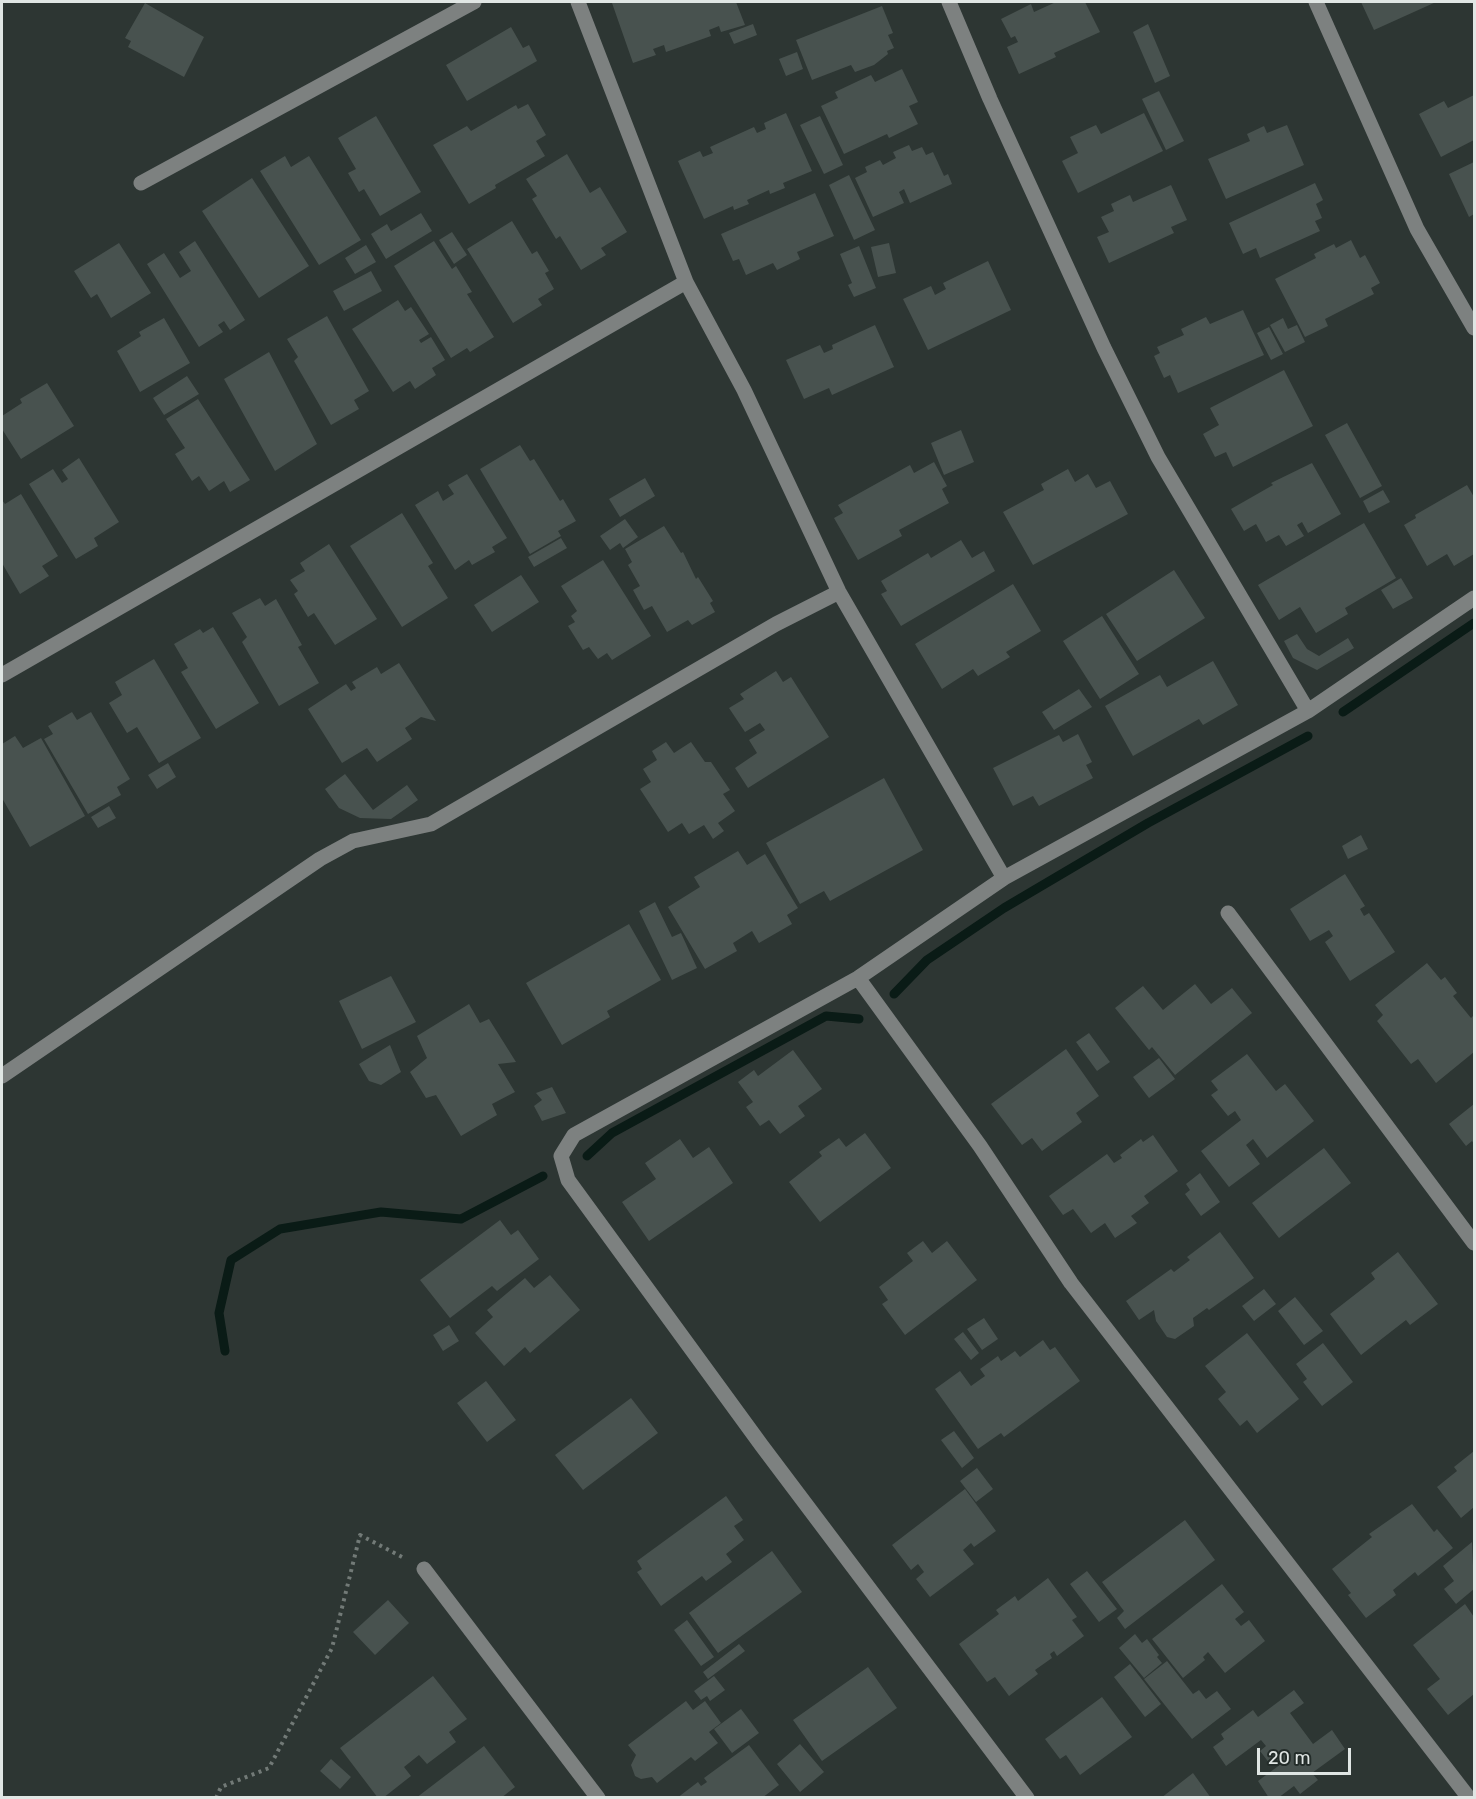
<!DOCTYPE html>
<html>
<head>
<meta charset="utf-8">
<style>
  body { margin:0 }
  #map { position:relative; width:1476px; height:1799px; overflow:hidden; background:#2d3633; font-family:Rubik,sans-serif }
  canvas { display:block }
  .frame { position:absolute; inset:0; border:3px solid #e0e6e4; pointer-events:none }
  .scale { position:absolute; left:1257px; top:1748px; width:94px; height:27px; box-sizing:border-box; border:3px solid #e0e6e4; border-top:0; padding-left:8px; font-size:18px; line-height:21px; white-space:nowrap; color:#e0e6e4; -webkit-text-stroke:4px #232c29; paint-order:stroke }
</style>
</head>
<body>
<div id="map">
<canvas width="1476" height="1799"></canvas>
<div class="frame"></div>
<div class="scale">20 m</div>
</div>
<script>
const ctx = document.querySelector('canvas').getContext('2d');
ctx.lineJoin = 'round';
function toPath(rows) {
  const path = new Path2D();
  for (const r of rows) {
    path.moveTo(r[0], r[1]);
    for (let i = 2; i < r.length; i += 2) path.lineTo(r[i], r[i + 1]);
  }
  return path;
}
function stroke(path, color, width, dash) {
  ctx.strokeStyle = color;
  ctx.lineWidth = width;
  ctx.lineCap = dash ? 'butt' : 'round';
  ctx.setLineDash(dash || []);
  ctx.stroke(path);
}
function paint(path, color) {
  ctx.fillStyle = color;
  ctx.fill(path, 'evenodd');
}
const stream = toPath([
  [1343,712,1474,623],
  [894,994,927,960,1004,908,1148,823,1308,736],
  [587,1156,612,1133,826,1016,859,1019],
  [225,1351,219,1313,231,1260,280,1229,381,1212,461,1219,543,1176]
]);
const building = toPath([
  [615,2,736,2,745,25,721,32,719,26,709,30,711,36,666,52,664,45,653,49,656,55,633,63,612,3],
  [1056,2,1085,2,1100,32,1054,53,1056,57,1019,74,1007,47,1018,42,1015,36,1011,38,1001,19,1031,4,1034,12],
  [1361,2,1436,2,1374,30],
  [145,3,204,37,184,77,128,47,131,41,125,38],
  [882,6,893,33,888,35,894,48,887,51,888,54,874,65,855,72,851,65,812,80,796,40],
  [753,24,757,35,734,44,729,33],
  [1148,24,1170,76,1155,83,1133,32],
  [511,27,523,48,529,45,537,61,467,101,446,65],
  [797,52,803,69,786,76,779,59],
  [902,69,918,102,909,106,918,124,889,138,887,134,844,154,821,106,838,98,835,92,871,75,875,82],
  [1159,91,1184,141,1166,150,1142,99],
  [1474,95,1474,140,1441,157,1419,114,1444,101,1448,108],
  [528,104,546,135,536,141,545,156,495,185,496,188,469,204,433,145,467,126,471,131,516,105,518,109],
  [786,113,812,171,783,183,785,188,770,194,769,190,747,200,749,204,734,210,733,206,704,219,678,161,700,151,703,157,713,153,710,147,754,127,757,133,766,129,764,123],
  [1144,113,1163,151,1078,193,1062,161,1078,153,1070,137,1096,125,1101,134],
  [376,116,421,192,380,216,364,189,359,192,348,173,356,169,338,138],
  [820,116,843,165,824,174,800,125],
  [1287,125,1304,165,1226,199,1208,159,1250,141,1247,134,1264,126,1267,133],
  [909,145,912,151,922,147,926,155,933,152,944,176,948,174,952,184,910,203,904,189,899,192,904,203,873,217,855,178,867,172,865,167,880,160,883,165,896,158,893,152],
  [567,154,590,193,600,187,627,232,601,248,606,255,581,270,560,236,556,239,532,199,537,196,526,179],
  [285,156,291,167,309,156,361,240,319,265,260,171],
  [1474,162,1474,214,1469,217,1449,174],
  [849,175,875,230,854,240,829,185],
  [252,178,309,266,259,298,202,211],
  [1315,183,1323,200,1316,204,1322,218,1315,221,1320,231,1260,258,1256,248,1243,254,1229,223],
  [1171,185,1187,220,1171,227,1174,233,1109,263,1097,237,1109,232,1101,217,1114,211,1111,204,1130,195,1133,202],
  [815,193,834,236,797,252,800,259,777,270,773,263,746,275,739,259,733,261,721,234],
  [421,213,432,231,386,259,371,234,387,224,391,231],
  [512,221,532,254,537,251,549,271,545,273,554,289,538,299,542,305,513,323,467,249],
  [452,232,467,255,454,264,439,240],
  [1351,240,1360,258,1365,255,1380,283,1371,288,1374,294,1325,319,1328,326,1305,337,1275,279,1316,258,1314,254,1334,244,1336,248],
  [195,241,245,320,230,330,224,321,218,325,223,332,199,347,147,264,164,253,180,278,191,271,179,252],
  [434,241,452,269,456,266,472,292,467,294,494,337,470,352,467,348,451,358,394,266],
  [119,243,151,293,111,318,97,294,91,298,74,271],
  [889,243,896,273,878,277,871,247],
  [366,245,376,262,355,274,345,258],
  [859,246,876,288,854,297,848,285,852,283,840,254],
  [988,261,1011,310,928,350,903,299,931,286,935,295,946,289,943,283],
  [371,271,382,291,344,311,333,291],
  [398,300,405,311,411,307,429,334,419,340,421,343,431,337,445,360,432,368,436,375,415,389,410,381,393,392,352,329],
  [1243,310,1264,355,1178,393,1170,375,1164,378,1154,356,1160,353,1157,347,1184,335,1181,329,1206,317,1210,324],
  [327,316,369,391,354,400,359,409,331,425,294,361,298,357,287,339],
  [164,318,190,363,140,392,117,351,141,336,139,332],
  [1283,318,1288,329,1297,325,1305,342,1285,352,1270,325],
  [875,325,894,367,832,395,829,388,804,399,786,360,820,345,824,353,833,349,832,345],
  [1269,327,1283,354,1271,360,1257,333],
  [269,352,317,444,275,471,224,379],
  [1284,370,1313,426,1233,467,1226,452,1215,457,1203,434,1219,425,1210,408],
  [187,376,199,394,164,415,153,398],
  [47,383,74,426,21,459,2,429,2,416,22,403,20,399],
  [198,399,250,480,230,492,224,481,209,491,199,476,192,481,175,454,185,448,166,419],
  [1347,423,1382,486,1360,498,1325,435],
  [961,430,974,462,944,475,931,443],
  [520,445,530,461,534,459,560,501,563,499,576,521,558,531,561,536,530,554,480,469],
  [79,458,119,522,94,538,98,546,76,559,29,484,53,469,62,483,68,479,62,470],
  [934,462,947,486,942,489,949,503,899,530,902,536,858,560,834,518,843,513,838,505,910,465,914,473],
  [1312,463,1341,514,1308,533,1302,522,1297,525,1304,536,1286,546,1279,535,1266,542,1256,524,1244,531,1231,509,1273,485,1271,483],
  [1068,469,1075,482,1088,474,1096,488,1110,481,1128,514,1033,565,1003,512,1044,490,1041,484],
  [467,474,507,538,492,547,495,552,472,565,469,560,455,570,415,505,438,491,443,501,454,494,448,485],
  [645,478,655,496,620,517,609,499],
  [1467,485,1474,497,1474,554,1454,566,1447,554,1427,566,1404,525,1416,518,1415,515],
  [1383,490,1390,502,1369,513,1363,501],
  [21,494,58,556,42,566,49,576,20,594,2,563,2,500,5,504],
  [402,513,433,563,428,566,448,598,402,627,350,546],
  [625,519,638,537,623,548,620,543,610,550,600,536],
  [1364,523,1396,578,1345,608,1348,614,1316,633,1300,607,1279,620,1258,585],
  [664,526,681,553,683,552,696,579,698,577,713,601,710,603,715,612,692,625,688,620,667,632,652,606,644,610,633,590,640,586,628,565,632,562,625,549],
  [561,538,567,548,534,567,528,557],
  [961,540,972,558,984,551,995,571,901,626,881,594,887,591,881,581,928,553,931,558],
  [329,544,377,619,335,645,314,613,308,617,294,594,298,591,290,580,305,571,300,563],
  [603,560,651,636,612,660,607,653,598,659,589,647,583,650,568,626,575,622,571,616,577,611,561,586],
  [1174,570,1205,618,1137,661,1106,614],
  [521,575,539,602,492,632,474,605],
  [1401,578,1413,598,1393,609,1381,590],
  [1013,584,1041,631,1006,652,1010,657,978,676,973,669,942,689,915,644],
  [260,598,265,606,276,599,302,645,298,647,319,683,279,706,242,642,247,637,232,613],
  [1102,616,1139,674,1100,699,1063,641],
  [213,627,259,703,216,729,181,672,188,668,174,644,200,629,203,633],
  [1297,634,1307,649,1319,656,1348,638,1354,648,1317,670,1293,658,1284,641],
  [154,659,201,738,159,763,137,727,127,733,109,703,122,695,115,682],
  [1213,661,1238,705,1203,725,1199,719,1133,756,1105,706,1160,675,1167,687],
  [399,663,436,721,421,717,405,728,412,739,377,762,367,748,342,763,308,709,346,684,351,691,356,688,352,682,377,667,381,674],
  [776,671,783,682,791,677,829,737,748,788,735,768,757,753,749,740,765,730,760,723,745,732,729,708,744,699,740,694],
  [1079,689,1092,707,1054,730,1042,712],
  [72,712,77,720,91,712,130,779,117,787,121,795,88,814,44,739,53,734,48,726],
  [1078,734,1092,762,1086,765,1093,778,1039,806,1033,796,1013,806,993,768,1059,735,1063,742],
  [15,736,23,748,41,738,85,816,30,847,2,798,2,744],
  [666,742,674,753,691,742,705,762,711,762,730,790,723,794,735,811,718,823,724,831,713,839,704,825,689,834,682,823,668,832,640,789,651,782,643,769,657,760,652,751],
  [168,763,176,777,157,789,148,775],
  [345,774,373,810,407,785,418,800,391,819,360,818,339,808,325,789],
  [884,778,923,850,830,901,824,891,800,904,766,843],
  [109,806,116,818,98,828,91,817],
  [1361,835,1368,849,1348,859,1342,846],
  [738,851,747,865,765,854,798,908,787,915,792,924,759,943,752,931,733,943,737,951,705,969,668,907,700,887,694,877],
  [1345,874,1365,906,1360,909,1364,916,1369,913,1395,952,1350,981,1325,942,1333,936,1329,930,1310,941,1290,909],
  [655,902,672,937,681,933,697,968,672,980,639,911],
  [629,924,661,980,607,1011,610,1017,562,1045,526,983],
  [1427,963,1441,980,1445,977,1457,993,1453,996,1471,1018,1474,1015,1474,1052,1436,1083,1418,1059,1411,1064,1377,1021,1383,1015,1375,1005],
  [391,976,416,1022,362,1049,339,1001],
  [1195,984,1211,1004,1232,988,1252,1013,1175,1075,1152,1047,1149,1050,1115,1008,1143,986,1163,1010],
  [469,1004,480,1023,489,1019,516,1062,498,1064,515,1092,492,1104,497,1115,461,1136,436,1095,426,1098,410,1072,427,1058,417,1036],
  [1089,1033,1110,1062,1097,1071,1076,1042],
  [390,1045,401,1072,381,1085,369,1081,359,1064],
  [1066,1049,1099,1096,1076,1113,1082,1122,1042,1151,1032,1138,1022,1145,991,1104],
  [793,1050,822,1089,798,1106,805,1116,780,1134,769,1120,760,1126,746,1107,753,1102,738,1082,754,1070,758,1076],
  [1247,1054,1276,1091,1285,1084,1314,1121,1267,1158,1253,1139,1246,1145,1260,1164,1229,1187,1201,1151,1241,1120,1235,1111,1228,1116,1211,1095,1218,1090,1211,1081],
  [1159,1058,1175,1079,1149,1098,1133,1077],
  [552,1087,566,1113,542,1121,534,1106,542,1100,536,1093],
  [1474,1104,1474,1144,1472,1141,1466,1146,1449,1124],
  [865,1133,891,1168,820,1222,789,1182,822,1156,819,1152,839,1138,846,1147],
  [1153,1135,1178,1171,1144,1196,1149,1203,1131,1216,1137,1223,1115,1238,1105,1223,1091,1233,1073,1209,1063,1215,1049,1196,1107,1154,1114,1163,1122,1158,1120,1155,1141,1139,1143,1142],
  [680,1139,693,1158,709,1147,733,1183,649,1241,622,1202,656,1179,645,1163],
  [1324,1148,1351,1183,1279,1238,1252,1203],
  [1200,1173,1220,1202,1201,1216,1185,1194,1190,1190,1186,1184],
  [500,1220,511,1235,518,1230,539,1259,497,1291,492,1286,450,1318,420,1280],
  [1220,1232,1254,1278,1209,1310,1207,1308,1193,1318,1194,1326,1175,1339,1167,1337,1156,1321,1154,1310,1139,1320,1126,1301,1171,1269,1174,1272,1190,1260,1187,1257],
  [923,1241,932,1253,947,1241,977,1280,905,1335,882,1304,888,1300,879,1287,913,1261,907,1253],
  [1398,1252,1438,1304,1410,1325,1406,1320,1361,1355,1330,1314,1375,1279,1371,1273],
  [550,1275,580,1310,530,1353,525,1347,504,1366,475,1333,493,1317,487,1310,525,1278,534,1288],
  [1264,1289,1276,1304,1254,1321,1242,1306],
  [1295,1297,1323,1331,1304,1345,1278,1311],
  [984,1318,998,1339,982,1350,967,1329],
  [449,1325,459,1341,443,1351,433,1335],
  [963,1332,979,1353,971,1360,954,1339],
  [1247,1333,1299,1399,1257,1433,1247,1420,1240,1426,1218,1399,1226,1392,1205,1366],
  [1043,1340,1050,1350,1055,1347,1080,1381,1004,1437,1001,1433,978,1449,935,1389,960,1371,971,1386,985,1376,980,1369,998,1356,1001,1361,1015,1351,1020,1357],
  [1323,1343,1353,1382,1322,1406,1303,1382,1307,1379,1296,1364],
  [486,1381,516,1420,487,1442,457,1403],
  [631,1398,658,1433,583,1490,555,1455],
  [954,1431,974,1458,962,1468,941,1440],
  [1474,1451,1474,1507,1461,1518,1437,1487,1457,1471,1454,1467],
  [977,1468,993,1489,976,1502,960,1481],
  [965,1489,996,1531,974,1547,971,1543,963,1550,974,1564,930,1597,916,1579,924,1572,918,1564,911,1570,892,1545],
  [726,1496,743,1520,734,1526,744,1540,726,1554,732,1562,706,1581,702,1576,661,1606,637,1572,642,1569,637,1561],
  [1412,1504,1434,1532,1437,1529,1453,1548,1418,1576,1415,1572,1393,1590,1396,1595,1366,1618,1348,1595,1351,1593,1332,1569,1372,1537,1369,1534],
  [1185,1520,1215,1560,1125,1629,1117,1618,1124,1611,1102,1582],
  [1472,1542,1474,1589,1456,1604,1444,1589,1454,1581,1443,1566],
  [772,1551,802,1592,718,1653,689,1613],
  [1087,1571,1117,1609,1099,1622,1070,1584],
  [1048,1578,1077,1617,1072,1620,1084,1636,1057,1656,1054,1651,1050,1654,1052,1658,1035,1670,1038,1674,1009,1696,995,1677,987,1682,959,1644,999,1614,996,1610,1015,1596,1018,1601],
  [1222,1584,1244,1612,1235,1619,1241,1626,1249,1620,1265,1641,1225,1673,1208,1652,1203,1657,1205,1660,1183,1678,1152,1639],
  [388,1600,409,1623,375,1655,353,1632],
  [1465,1604,1474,1617,1474,1694,1448,1715,1427,1689,1440,1679,1413,1645],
  [687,1620,714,1657,701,1666,674,1630],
  [1135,1634,1142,1643,1147,1639,1159,1655,1157,1657,1162,1663,1144,1678,1119,1648],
  [739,1644,745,1651,708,1679,703,1672],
  [1167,1661,1193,1694,1199,1690,1206,1699,1217,1691,1231,1709,1192,1739,1144,1679],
  [1130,1664,1161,1704,1145,1717,1114,1677],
  [868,1667,897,1708,822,1761,793,1720],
  [433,1676,467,1719,449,1732,456,1742,427,1764,419,1755,404,1767,411,1776,383,1798,378,1798,340,1748],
  [714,1676,725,1690,710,1701,707,1696,701,1700,694,1691],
  [1294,1690,1304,1703,1290,1713,1313,1744,1332,1730,1345,1749,1312,1773,1318,1780,1300,1794,1294,1786,1278,1798,1269,1798,1258,1781,1281,1764,1276,1759,1270,1764,1260,1751,1266,1746,1261,1740,1226,1766,1213,1747,1224,1739,1221,1734,1253,1710,1258,1717],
  [1102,1697,1132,1737,1080,1775,1066,1755,1060,1759,1045,1739],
  [686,1701,693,1710,705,1701,721,1723,709,1732,718,1743,695,1761,691,1757,657,1783,652,1777,641,1779,635,1776,631,1765,636,1755,628,1745],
  [741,1709,759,1733,732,1753,714,1729],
  [800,1744,824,1772,800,1792,777,1764],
  [749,1745,779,1785,762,1798,677,1798,698,1782,701,1786,707,1782,704,1778],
  [484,1746,515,1787,501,1798,416,1798],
  [331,1759,351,1777,340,1789,320,1771],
  [1193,1773,1211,1798,1161,1798]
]);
const path = toPath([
  [216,1798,221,1787,269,1768,332,1648,360,1535,404,1558]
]);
const minor = toPath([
  [578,2,686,282,744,390,839,592,1004,878],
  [949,2,990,99,1104,348,1158,457,1308,711],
  [1316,2,1417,229,1474,328],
  [141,183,474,2],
  [2,675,686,282],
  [1228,913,1474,1243],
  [858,978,980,1146,1071,1283,1469,1798],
  [2,1076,320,859,353,841,431,824,776,624,839,592],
  [424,1569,598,1798],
  [1027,1798,762,1446,568,1180,561,1156,574,1135,858,978,1004,878,1308,711,1474,598]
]);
stroke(stream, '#0a1b16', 9);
paint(building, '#48524f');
stroke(path, '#727a77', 4, [3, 4.5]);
stroke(minor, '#7d8180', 15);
</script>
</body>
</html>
